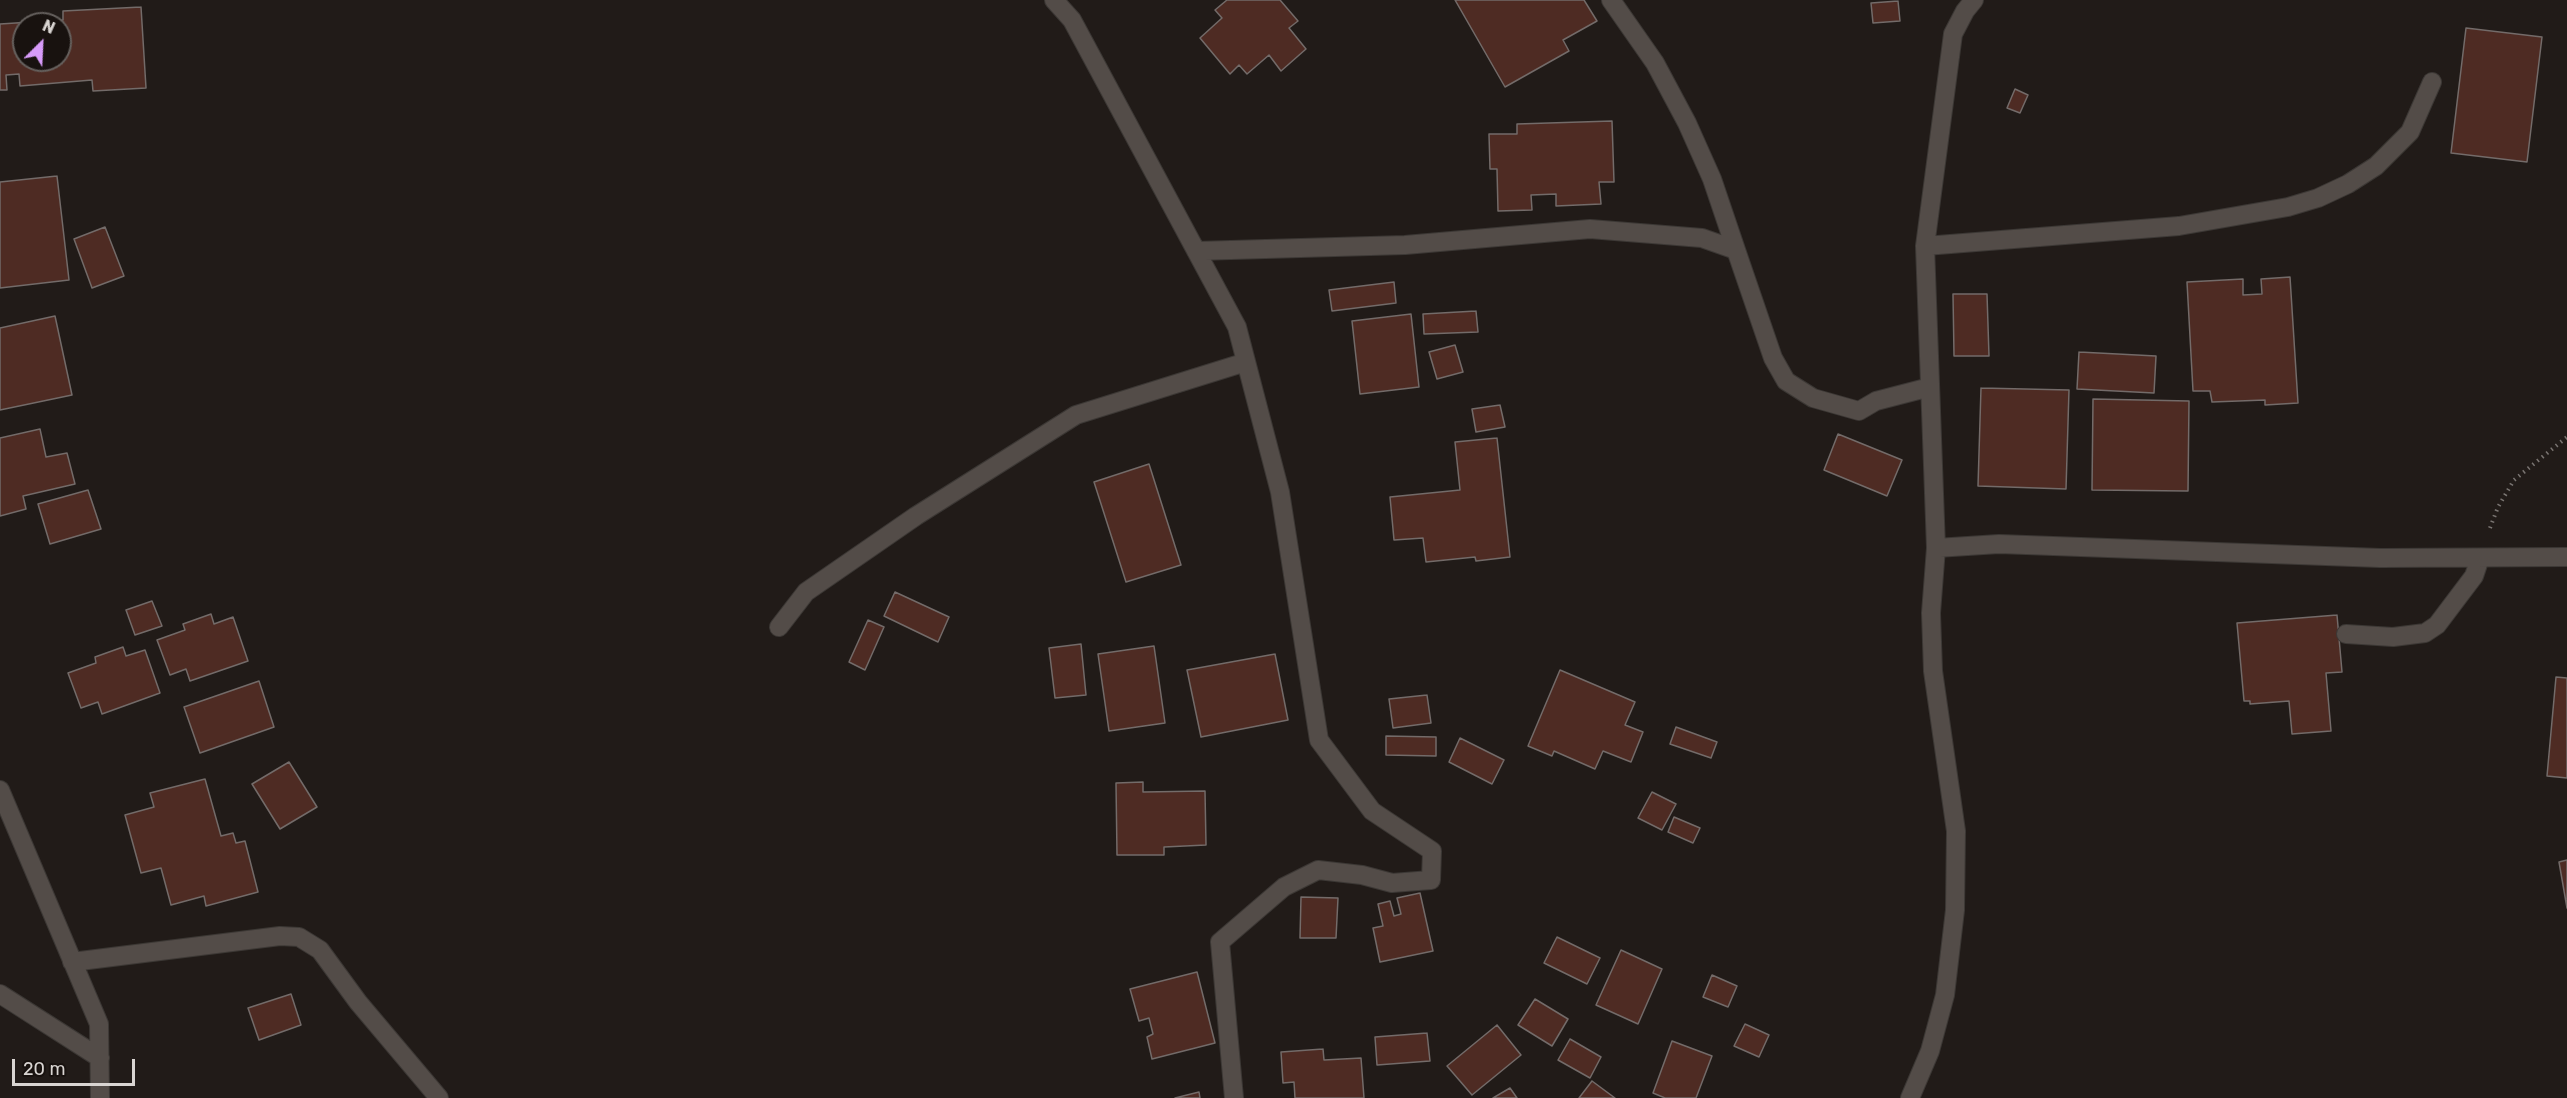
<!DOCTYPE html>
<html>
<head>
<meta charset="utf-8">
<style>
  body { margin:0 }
  #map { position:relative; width:2567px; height:1098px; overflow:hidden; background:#211b18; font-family:Rubik,sans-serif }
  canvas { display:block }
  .north { position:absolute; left:12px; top:12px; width:60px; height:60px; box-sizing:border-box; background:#18120f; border:2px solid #65605d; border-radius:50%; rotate:24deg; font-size:16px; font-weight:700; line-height:24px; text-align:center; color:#d9d5d2 }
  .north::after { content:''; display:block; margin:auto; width:21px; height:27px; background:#d79bf9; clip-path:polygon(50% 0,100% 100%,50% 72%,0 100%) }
  .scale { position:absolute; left:12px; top:1059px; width:123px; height:27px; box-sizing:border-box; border:3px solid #d9d5d2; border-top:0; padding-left:8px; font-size:18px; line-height:21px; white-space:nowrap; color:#d9d5d2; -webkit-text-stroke:4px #18120f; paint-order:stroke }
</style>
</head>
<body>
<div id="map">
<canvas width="2567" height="1098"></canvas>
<div class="north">N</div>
<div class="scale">20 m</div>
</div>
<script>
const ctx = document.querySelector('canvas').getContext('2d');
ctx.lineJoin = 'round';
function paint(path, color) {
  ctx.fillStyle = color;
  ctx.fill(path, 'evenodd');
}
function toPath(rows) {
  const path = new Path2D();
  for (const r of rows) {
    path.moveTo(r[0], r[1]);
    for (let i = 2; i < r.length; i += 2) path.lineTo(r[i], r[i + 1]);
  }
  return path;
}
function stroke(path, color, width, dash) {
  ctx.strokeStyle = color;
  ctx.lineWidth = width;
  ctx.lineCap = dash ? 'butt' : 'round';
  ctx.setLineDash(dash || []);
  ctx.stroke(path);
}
const building = toPath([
  [1227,0,1280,0,1298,21,1289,28,1306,49,1281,71,1269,55,1247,74,1239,65,1230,74,1200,38,1222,18,1215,10,1227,0],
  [1455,0,1584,0,1597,21,1563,40,1569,51,1505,87,1455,0],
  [1898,1,1900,21,1873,23,1871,3,1898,1],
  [141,7,146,88,93,91,92,80,20,86,19,74,6,75,7,90,0,90,0,24,63,20,63,11,141,7],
  [24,24,60,24,60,60,24,60,24,24],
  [2466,28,2542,37,2527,162,2451,153,2466,28],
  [2015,89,2028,95,2020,113,2007,108,2015,89],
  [1612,121,1614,182,1599,182,1601,204,1556,206,1556,194,1531,195,1532,210,1498,211,1497,169,1490,169,1489,134,1517,134,1517,124,1612,121],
  [57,176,69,280,0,288,0,182,57,176],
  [105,227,124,276,92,288,74,239,105,227],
  [2290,277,2298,403,2265,405,2265,400,2212,402,2210,391,2193,391,2187,282,2243,279,2243,295,2262,294,2261,279,2290,277],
  [1394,282,1396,303,1332,311,1329,290,1394,282],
  [1953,294,1987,294,1989,356,1954,356,1953,294],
  [1476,311,1478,332,1424,334,1423,314,1476,311],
  [1411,314,1419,387,1360,394,1352,321,1411,314],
  [55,316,72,395,0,410,0,328,55,316],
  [1455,345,1463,372,1437,379,1429,352,1455,345],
  [2079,352,2156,356,2154,393,2077,389,2079,352],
  [1981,388,2069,390,2066,489,1978,486,1981,388],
  [2093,399,2189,401,2188,491,2092,490,2093,399],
  [1500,405,1505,427,1476,432,1472,409,1500,405],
  [40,429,46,457,67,453,75,484,23,496,26,509,0,516,0,438,40,429],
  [1838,434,1902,460,1887,496,1824,470,1838,434],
  [1497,438,1510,557,1476,561,1475,557,1426,562,1423,538,1394,540,1390,497,1460,490,1455,442,1497,438],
  [1149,464,1181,565,1126,582,1094,482,1149,464],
  [88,490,101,529,50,544,38,504,88,490],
  [895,592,949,617,938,642,884,616,895,592],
  [152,601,162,626,135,635,126,610,152,601],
  [211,614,214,624,233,617,248,661,190,681,186,669,170,675,157,640,185,630,183,624,211,614],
  [2337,615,2342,672,2326,673,2331,731,2292,734,2289,701,2250,704,2250,701,2244,701,2237,623,2337,615],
  [868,620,884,627,865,670,849,662,868,620],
  [1081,644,1086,695,1055,698,1049,648,1081,644],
  [1154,646,1165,723,1109,731,1098,654,1154,646],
  [123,647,126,656,145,650,160,693,102,714,98,702,81,708,68,673,96,663,95,657,123,647],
  [1275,654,1288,720,1201,737,1187,670,1275,654],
  [1560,670,1635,702,1625,725,1643,732,1631,762,1603,751,1595,769,1554,751,1552,756,1528,746,1560,670],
  [2556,677,2567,678,2567,778,2547,776,2556,677],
  [259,681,274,727,200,753,184,707,259,681],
  [1427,695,1431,723,1393,728,1389,699,1427,695],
  [1676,727,1717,742,1711,758,1670,744,1676,727],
  [1386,736,1436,737,1436,756,1386,755,1386,736],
  [1460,738,1504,760,1492,784,1449,762,1460,738],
  [289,762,317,807,280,829,252,784,289,762],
  [205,779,221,836,233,833,236,843,245,841,258,892,206,906,204,896,171,905,161,868,141,873,125,815,154,807,150,793,205,779],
  [1143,782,1143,792,1205,791,1206,845,1164,847,1164,855,1117,855,1116,783,1143,782],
  [1652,792,1676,804,1662,830,1638,818,1652,792],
  [1674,817,1700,828,1693,843,1668,832,1674,817],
  [2567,860,2567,908,2559,862,2567,860],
  [1420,893,1433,951,1380,962,1373,928,1383,926,1378,904,1390,901,1394,916,1401,914,1397,898,1420,893],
  [1301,897,1338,898,1336,938,1300,938,1301,897],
  [1557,937,1600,958,1587,984,1544,963,1557,937],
  [1621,950,1662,969,1638,1024,1596,1005,1621,950],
  [1197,972,1215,1043,1152,1059,1147,1037,1153,1034,1149,1018,1139,1021,1130,989,1197,972],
  [1712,975,1737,986,1728,1007,1703,997,1712,975],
  [291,994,301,1025,259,1040,248,1008,291,994],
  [1535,999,1568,1019,1552,1046,1518,1025,1535,999],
  [1745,1024,1769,1035,1759,1057,1734,1046,1745,1024],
  [1497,1025,1521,1055,1472,1095,1447,1066,1497,1025],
  [1427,1033,1430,1061,1377,1065,1375,1037,1427,1033],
  [1570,1039,1601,1057,1590,1078,1558,1060,1570,1039],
  [1672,1041,1712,1056,1696,1098,1665,1098,1653,1093,1672,1041],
  [1323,1049,1324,1060,1361,1058,1364,1098,1295,1098,1294,1082,1283,1083,1281,1052,1323,1049],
  [1592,1081,1615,1098,1579,1098,1592,1081],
  [1510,1088,1517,1098,1493,1098,1510,1088],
  [1199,1092,1200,1098,1175,1098,1199,1092]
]);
const path = toPath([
  [2490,528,2498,507,2514,480,2567,437]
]);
const street = toPath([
  [1054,0,1072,20,1237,327,1280,492,1319,740,1372,811,1432,851,1431,880,1392,883,1362,875,1318,870,1284,887,1220,942,1234,1098],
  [1611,0,1655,63,1687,123,1712,179,1736,250],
  [1925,246,2179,226,2288,207,2318,198,2348,184,2376,166,2410,132,2432,82],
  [1196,251,1405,245,1590,229,1702,238,1736,250,1773,358,1786,381,1813,398,1859,411,1876,401,1930,387],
  [1936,548,1999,544,2380,558,2567,557],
  [779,627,806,592,916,516,1076,415,1246,362],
  [2346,634,2393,637,2425,633,2437,625,2474,576,2480,558],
  [0,790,99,1024,100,1098],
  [72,962,280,936,299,937,320,950,358,1002,439,1098],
  [0,994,100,1058],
  [1910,1098,1930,1051,1945,995,1955,910,1956,831,1933,671,1931,613,1936,548,1925,246,1953,34,1965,11,1974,0]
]);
paint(building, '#4e2b23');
stroke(building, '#736b69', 1.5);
stroke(street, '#3c3835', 20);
stroke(path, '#797471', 4, [1.5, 4.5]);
stroke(street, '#534c48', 18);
</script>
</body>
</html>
